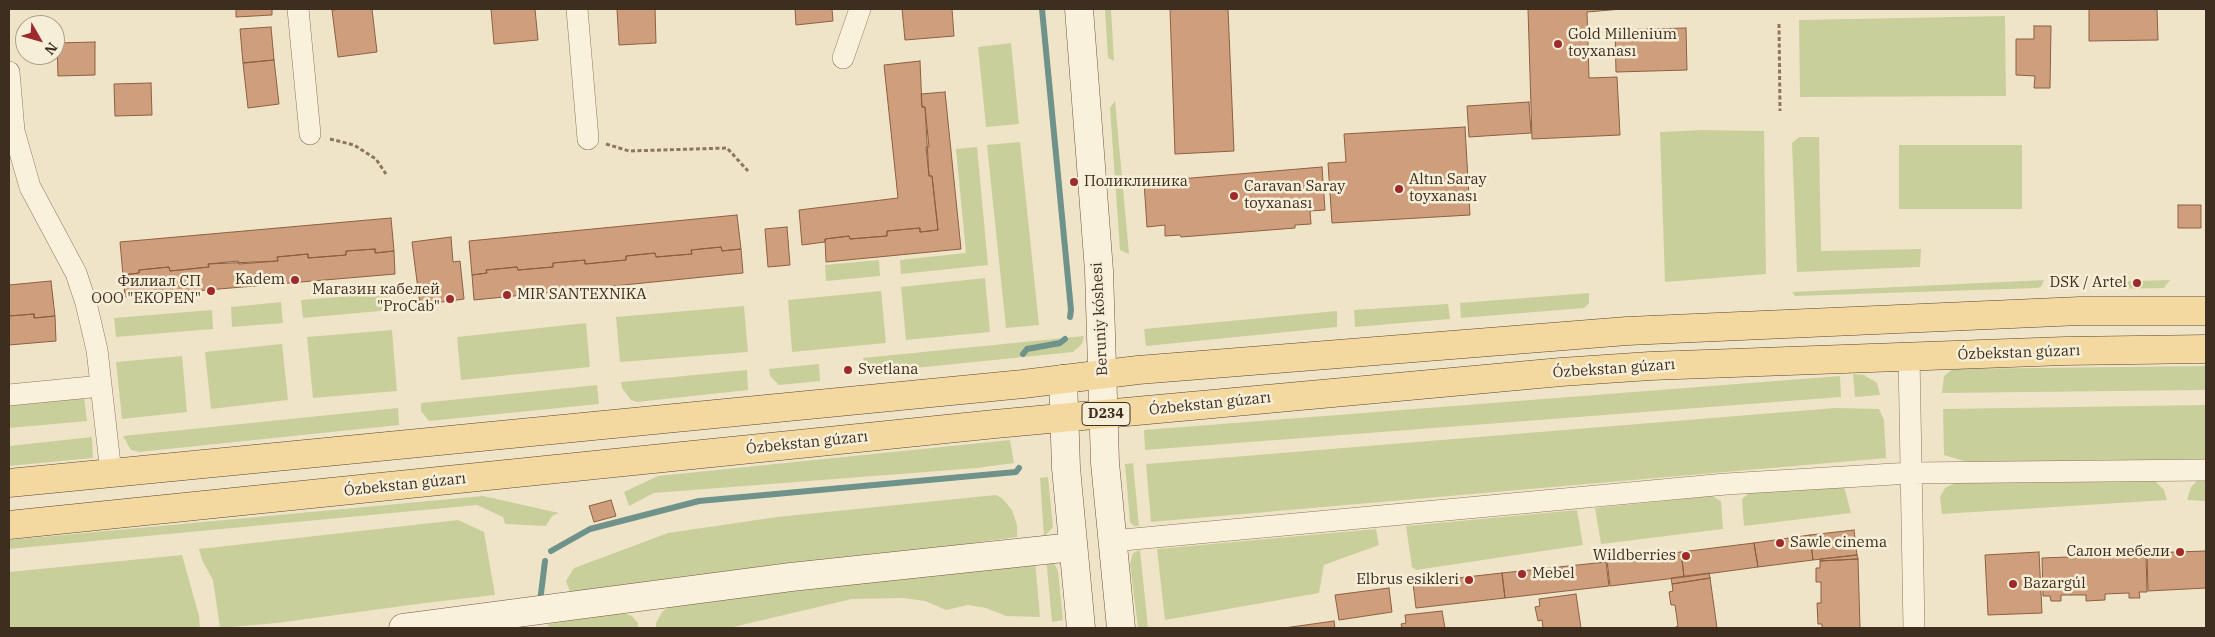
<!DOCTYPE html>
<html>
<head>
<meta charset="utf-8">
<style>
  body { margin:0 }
  #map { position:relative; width:2215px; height:637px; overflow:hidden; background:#f0e4c8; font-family:"IBM Plex Serif",serif }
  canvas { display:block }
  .frame { position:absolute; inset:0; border:10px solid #3d2e20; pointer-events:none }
  .north { position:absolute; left:15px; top:15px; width:50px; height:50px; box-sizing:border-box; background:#f7eed8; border:1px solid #ada18e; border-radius:50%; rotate:128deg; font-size:14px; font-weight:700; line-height:20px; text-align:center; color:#3d2e20 }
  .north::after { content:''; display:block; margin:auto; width:18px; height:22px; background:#9e2a2b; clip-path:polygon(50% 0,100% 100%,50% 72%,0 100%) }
</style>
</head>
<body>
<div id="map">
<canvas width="2215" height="637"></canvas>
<div class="frame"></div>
<div class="north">N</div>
</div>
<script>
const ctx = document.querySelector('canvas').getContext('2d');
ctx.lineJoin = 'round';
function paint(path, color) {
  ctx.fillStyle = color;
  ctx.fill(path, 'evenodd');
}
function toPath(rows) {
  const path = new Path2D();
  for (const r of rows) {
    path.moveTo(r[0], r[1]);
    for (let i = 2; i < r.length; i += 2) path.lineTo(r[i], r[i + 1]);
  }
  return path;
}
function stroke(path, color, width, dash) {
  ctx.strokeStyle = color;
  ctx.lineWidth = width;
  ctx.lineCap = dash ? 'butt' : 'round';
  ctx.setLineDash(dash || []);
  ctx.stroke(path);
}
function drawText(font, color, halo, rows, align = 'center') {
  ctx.font = font + ' "IBM Plex Serif",serif';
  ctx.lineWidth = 5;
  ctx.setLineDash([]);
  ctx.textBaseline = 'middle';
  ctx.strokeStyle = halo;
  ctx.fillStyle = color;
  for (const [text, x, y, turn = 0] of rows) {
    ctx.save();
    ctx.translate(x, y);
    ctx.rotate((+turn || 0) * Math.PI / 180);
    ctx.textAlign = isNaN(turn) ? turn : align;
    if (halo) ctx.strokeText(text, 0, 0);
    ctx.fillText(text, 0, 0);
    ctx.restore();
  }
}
const green = toPath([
  [1105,9,1111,9,1114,61,1108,58],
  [2005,16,2006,96,1800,97,1799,20],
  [1011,43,1019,124,986,127,978,47],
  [1115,101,1129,254,1120,250,1110,108],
  [1703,130,1764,131,1766,274,1665,282,1660,132],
  [1799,137,1819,137,1821,251,1921,249,1920,267,1797,272,1792,143],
  [1020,142,1039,325,1006,328,987,145],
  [1899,145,2022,145,2022,209,1899,209],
  [977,147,988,265,901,274,900,260,966,253,956,149],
  [879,260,880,276,826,281,825,265],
  [985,278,990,332,906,340,901,287],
  [2044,280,2041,287,2038,288,1795,296,1792,292],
  [2170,280,2164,288,2113,289,2107,287,2103,282],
  [881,291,886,343,792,352,788,300],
  [389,293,391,310,303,318,301,300],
  [1589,293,1589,303,1584,308,1461,318,1460,303],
  [281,302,283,323,232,327,231,307],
  [1448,304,1450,319,1355,327,1354,310],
  [744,306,748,352,620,362,616,317],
  [212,310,213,329,116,337,114,318],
  [1337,311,1337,327,1146,346,1144,329],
  [586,323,590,367,461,380,457,337],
  [392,330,397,391,313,398,307,337],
  [1084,336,1082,344,1073,352,866,373,863,358],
  [282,344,288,400,211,409,205,352],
  [182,356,187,412,122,419,116,362],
  [819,364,820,381,779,385,770,376,769,369],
  [2206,366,2206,390,1942,393,1944,376,1953,369],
  [747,370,748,390,637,402,631,400,622,388,621,382],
  [1853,374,1864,375,1877,383,1880,395,1855,397],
  [1840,376,1841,397,1145,450,1144,430],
  [597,385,599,404,429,421,421,411,421,403],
  [84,397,87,421,9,428,9,405],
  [2206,405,2206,459,1971,463,1944,455,1943,409],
  [398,408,399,425,139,452,131,450,123,436],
  [1835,408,1879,409,1884,420,1886,458,1151,522,1146,464],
  [92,437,93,458,9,466,9,446],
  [1010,440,1014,463,977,468,654,493,629,506,624,492,658,476],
  [1133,463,1139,526,1134,526,1130,522,1125,464],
  [1048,477,1053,527,1044,537,1040,478],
  [2154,480,2164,490,2167,500,1942,514,1940,497,1945,488,1955,483],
  [2197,481,2206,481,2206,501,2187,500,2191,487],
  [1844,486,1851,513,1744,526,1742,499,1751,491],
  [996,495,1003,499,1012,510,1017,525,1017,537,572,597,566,581,574,568,668,533,777,517],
  [483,496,559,513,552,516,546,526,505,524,503,517,477,505,9,549,9,540],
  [1712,496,1721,501,1723,529,1601,544,1595,508],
  [1577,510,1583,545,1416,570,1412,567,1406,526],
  [458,520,484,532,495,595,425,603,277,623,220,628,213,580,202,560,199,549],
  [1376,529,1379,545,1324,565,1319,593,1165,620,1157,549],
  [1140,550,1148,628,1138,628,1130,564,1133,553],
  [182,555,199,616,200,628,9,628,9,572],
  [1046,557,1053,561,1058,571,1063,620,1052,622],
  [1035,560,1040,617,1006,616,986,608,968,605,946,610,925,601,903,598,852,599,729,628,656,628,656,623,662,612,670,606],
  [622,612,632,616,638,623,638,628,549,628,548,624]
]);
const stream = toPath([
  [1042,9,1071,310,1070,317],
  [1023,354,1027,349,1060,343,1065,339],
  [551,551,590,529,699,501,1016,472,1019,468],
  [540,602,545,561]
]);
const building = toPath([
  [236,9,272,9,272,15,236,17,236,9],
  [343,9,372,9,377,52,338,57,332,10,343,9],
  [491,9,535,9,538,40,494,44,491,9],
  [617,9,655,9,656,43,619,45,617,9],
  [795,9,832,9,833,21,796,25,795,9],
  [902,9,952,9,954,36,905,40,902,9],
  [1170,9,1228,9,1234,151,1175,154,1170,9],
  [1528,9,1622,9,1587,12,1589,78,1617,77,1620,135,1532,139,1528,9],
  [2089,9,2157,9,2158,40,2089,41,2089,9],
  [2034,26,2051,26,2050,88,2034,88,2035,76,2016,75,2016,39,2034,39,2034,26],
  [271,27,274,60,243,63,240,29,271,27],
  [1686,28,1687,70,1616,72,1615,30,1686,28],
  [95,42,95,75,58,76,57,43,95,42],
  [274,60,279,104,248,108,243,63,274,60],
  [920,61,922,107,925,107,929,147,926,147,929,176,932,176,938,230,920,232,920,228,887,231,887,236,850,239,849,236,825,239,825,242,802,245,799,210,898,198,884,65,920,61],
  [151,83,152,115,115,116,114,84,151,83],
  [945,92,961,249,826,262,825,239,849,236,850,239,887,236,887,231,920,228,920,232,938,230,932,176,929,176,925,107,922,107,921,94,945,92],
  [1529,102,1531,133,1469,137,1467,106,1529,102],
  [1465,127,1470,215,1332,223,1328,163,1346,162,1344,134,1465,127],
  [1322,167,1325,210,1310,211,1311,224,1295,225,1295,228,1181,237,1180,235,1165,236,1165,225,1147,227,1144,182,1322,167],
  [2178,205,2201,205,2201,228,2178,228,2178,205],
  [737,215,741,249,722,251,721,247,691,250,692,254,656,257,655,253,626,256,626,260,585,264,585,260,553,263,553,267,518,270,517,267,486,270,487,273,472,275,469,241,737,215],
  [391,218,394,251,375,253,375,249,346,251,346,255,308,258,308,254,277,257,278,261,239,264,238,261,208,264,209,267,170,271,169,267,139,270,139,273,123,275,120,242,391,218],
  [787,227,790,265,768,267,765,229,787,227],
  [451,237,453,262,460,261,464,299,420,305,412,242,451,237],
  [721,247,722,251,741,249,743,273,474,300,472,275,487,273,486,270,517,267,518,270,553,267,553,263,585,260,585,264,626,260,626,256,655,253,656,257,692,254,691,250,721,247],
  [375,249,375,253,394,251,395,274,125,297,123,275,139,273,139,270,169,267,170,271,209,267,208,264,278,261,277,257,308,254,308,258,346,255,346,251,375,249],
  [51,281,55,316,34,318,34,314,9,316,9,285,51,281],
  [34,314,34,318,55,316,56,341,9,345,9,316,34,314],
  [611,500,616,516,594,522,589,506,611,500],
  [1854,530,1857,555,1813,560,1810,535,1854,530],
  [1810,535,1813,560,1758,567,1754,543,1810,535],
  [1754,543,1758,567,1684,577,1681,552,1754,543],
  [2206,551,2206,588,2148,591,2147,553,2206,551],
  [1681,552,1684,577,1610,586,1607,561,1681,552],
  [2039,552,2042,613,1988,615,1985,555,2039,552],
  [2146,554,2147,592,2139,592,2140,598,2129,598,2129,593,2105,594,2105,600,2086,601,2086,595,2061,595,2061,601,2051,601,2050,596,2043,596,2042,558,2146,554],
  [1857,555,1858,559,1820,561,1820,559,1857,555],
  [1858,559,1860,628,1822,628,1822,624,1818,624,1817,603,1821,603,1821,582,1816,582,1816,568,1820,568,1820,561,1858,559],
  [1606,562,1609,586,1505,598,1502,573,1606,562],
  [1502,573,1505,598,1416,608,1413,583,1502,573],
  [1709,573,1710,578,1672,584,1671,578,1709,573],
  [1710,578,1717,628,1674,628,1678,626,1675,605,1671,605,1669,592,1673,591,1672,584,1710,578],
  [1389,588,1392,612,1339,620,1335,595,1389,588],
  [1576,594,1581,628,1543,628,1542,620,1538,621,1535,607,1540,606,1539,599,1576,594],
  [1442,611,1445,628,1402,628,1401,624,1406,623,1405,615,1442,611],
  [1334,621,1335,628,1284,628,1334,621]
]);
const path = toPath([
  [1779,24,1780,111],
  [330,139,354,145,376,159,386,174],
  [606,144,629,151,727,148,748,171]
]);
const street = toPath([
  [298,9,310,134],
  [577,9,588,139],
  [843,58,860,9],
  [9,72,14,131,30,187,76,273,86,303,97,350,111,473],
  [1909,356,1914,628],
  [9,395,101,386],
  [1112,541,1726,484,1911,473,2206,470]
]);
const secondary = toPath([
  [1079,9,1099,271,1105,463,1121,628],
  [1063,379,1066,468,1081,628],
  [403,628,791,577,1073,547]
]);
const primary = toPath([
  [9,483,1023,384,1138,370,1627,331,2080,311,2206,311],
  [9,525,995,424,1561,372,1650,366,2065,351,2206,349]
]);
const markers = [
  [1558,44,5,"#9e2a2b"],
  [1074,182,5,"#9e2a2b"],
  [1399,189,5,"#9e2a2b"],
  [1234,196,5,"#9e2a2b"],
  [295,280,5,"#9e2a2b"],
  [2137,283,5,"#9e2a2b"],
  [211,291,5,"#9e2a2b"],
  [507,295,5,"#9e2a2b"],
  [450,299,5,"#9e2a2b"],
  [848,370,5,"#9e2a2b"],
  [1780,543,5,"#9e2a2b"],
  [2180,552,5,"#9e2a2b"],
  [1686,556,5,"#9e2a2b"],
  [1522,574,5,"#9e2a2b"],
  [1469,580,5,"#9e2a2b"],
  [2013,584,5,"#9e2a2b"]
];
const shields = [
  [1106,414,48]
];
const shieldNames = [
  ["D234",1106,414]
];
const poiNames = [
  ["Gold Millenium",1568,35],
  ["toyxanası",1568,52],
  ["Altın Saray",1409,180],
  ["toyxanası",1409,197],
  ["Поликлиника",1084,182],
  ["Caravan Saray",1244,187],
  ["toyxanası",1244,204],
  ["Kadem",285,280,"right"],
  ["Филиал СП",201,282,"right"],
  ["OOO \"EKOPEN\"",201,299,"right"],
  ["DSK / Artel",2127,283,"right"],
  ["Магазин кабелей",440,290,"right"],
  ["\"ProCab\"",440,307,"right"],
  ["MIR SANTEXNIKA",517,295],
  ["Svetlana",858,370],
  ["Sawle cinema",1790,543],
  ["Салон мебели",2170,552,"right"],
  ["Wildberries",1676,556,"right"],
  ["Mebel",1532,574],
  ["Elbrus esikleri",1459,580,"right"],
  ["Bazargúl",2023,584]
];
const streetNames = [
  ["Beruniy kóshesi",1100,319,-93],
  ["Ózbekstan gúzarı",2019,353,-2],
  ["Ózbekstan gúzarı",1614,369,-4],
  ["Ózbekstan gúzarı",1210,404,-6],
  ["Ózbekstan gúzarı",807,443,-6],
  ["Ózbekstan gúzarı",405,485,-6]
];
paint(green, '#c9cf9b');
stroke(stream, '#6f938a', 6);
paint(building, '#cf9f7d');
stroke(building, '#8d5f41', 1);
stroke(street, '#8d765c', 22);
stroke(secondary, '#6f573f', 29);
stroke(primary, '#5b4430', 29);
stroke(path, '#8d765c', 3, [4, 2.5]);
stroke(street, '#faf1dc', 21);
stroke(secondary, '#faf1dc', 28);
stroke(primary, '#f3d9a0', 28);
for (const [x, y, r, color] of markers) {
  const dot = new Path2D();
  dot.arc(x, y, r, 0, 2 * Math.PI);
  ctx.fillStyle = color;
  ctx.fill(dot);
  stroke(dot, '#f7eed8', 2);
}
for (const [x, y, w] of shields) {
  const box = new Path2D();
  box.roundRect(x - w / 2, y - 11.5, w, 23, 4);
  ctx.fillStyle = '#f7eed8';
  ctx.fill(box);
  stroke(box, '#3d2e20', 1);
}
drawText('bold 14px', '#3d2e20', null, shieldNames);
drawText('15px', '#3d2e20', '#f7eed8', poiNames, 'left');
drawText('15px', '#3d2e20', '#f7eed8', streetNames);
</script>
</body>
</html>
